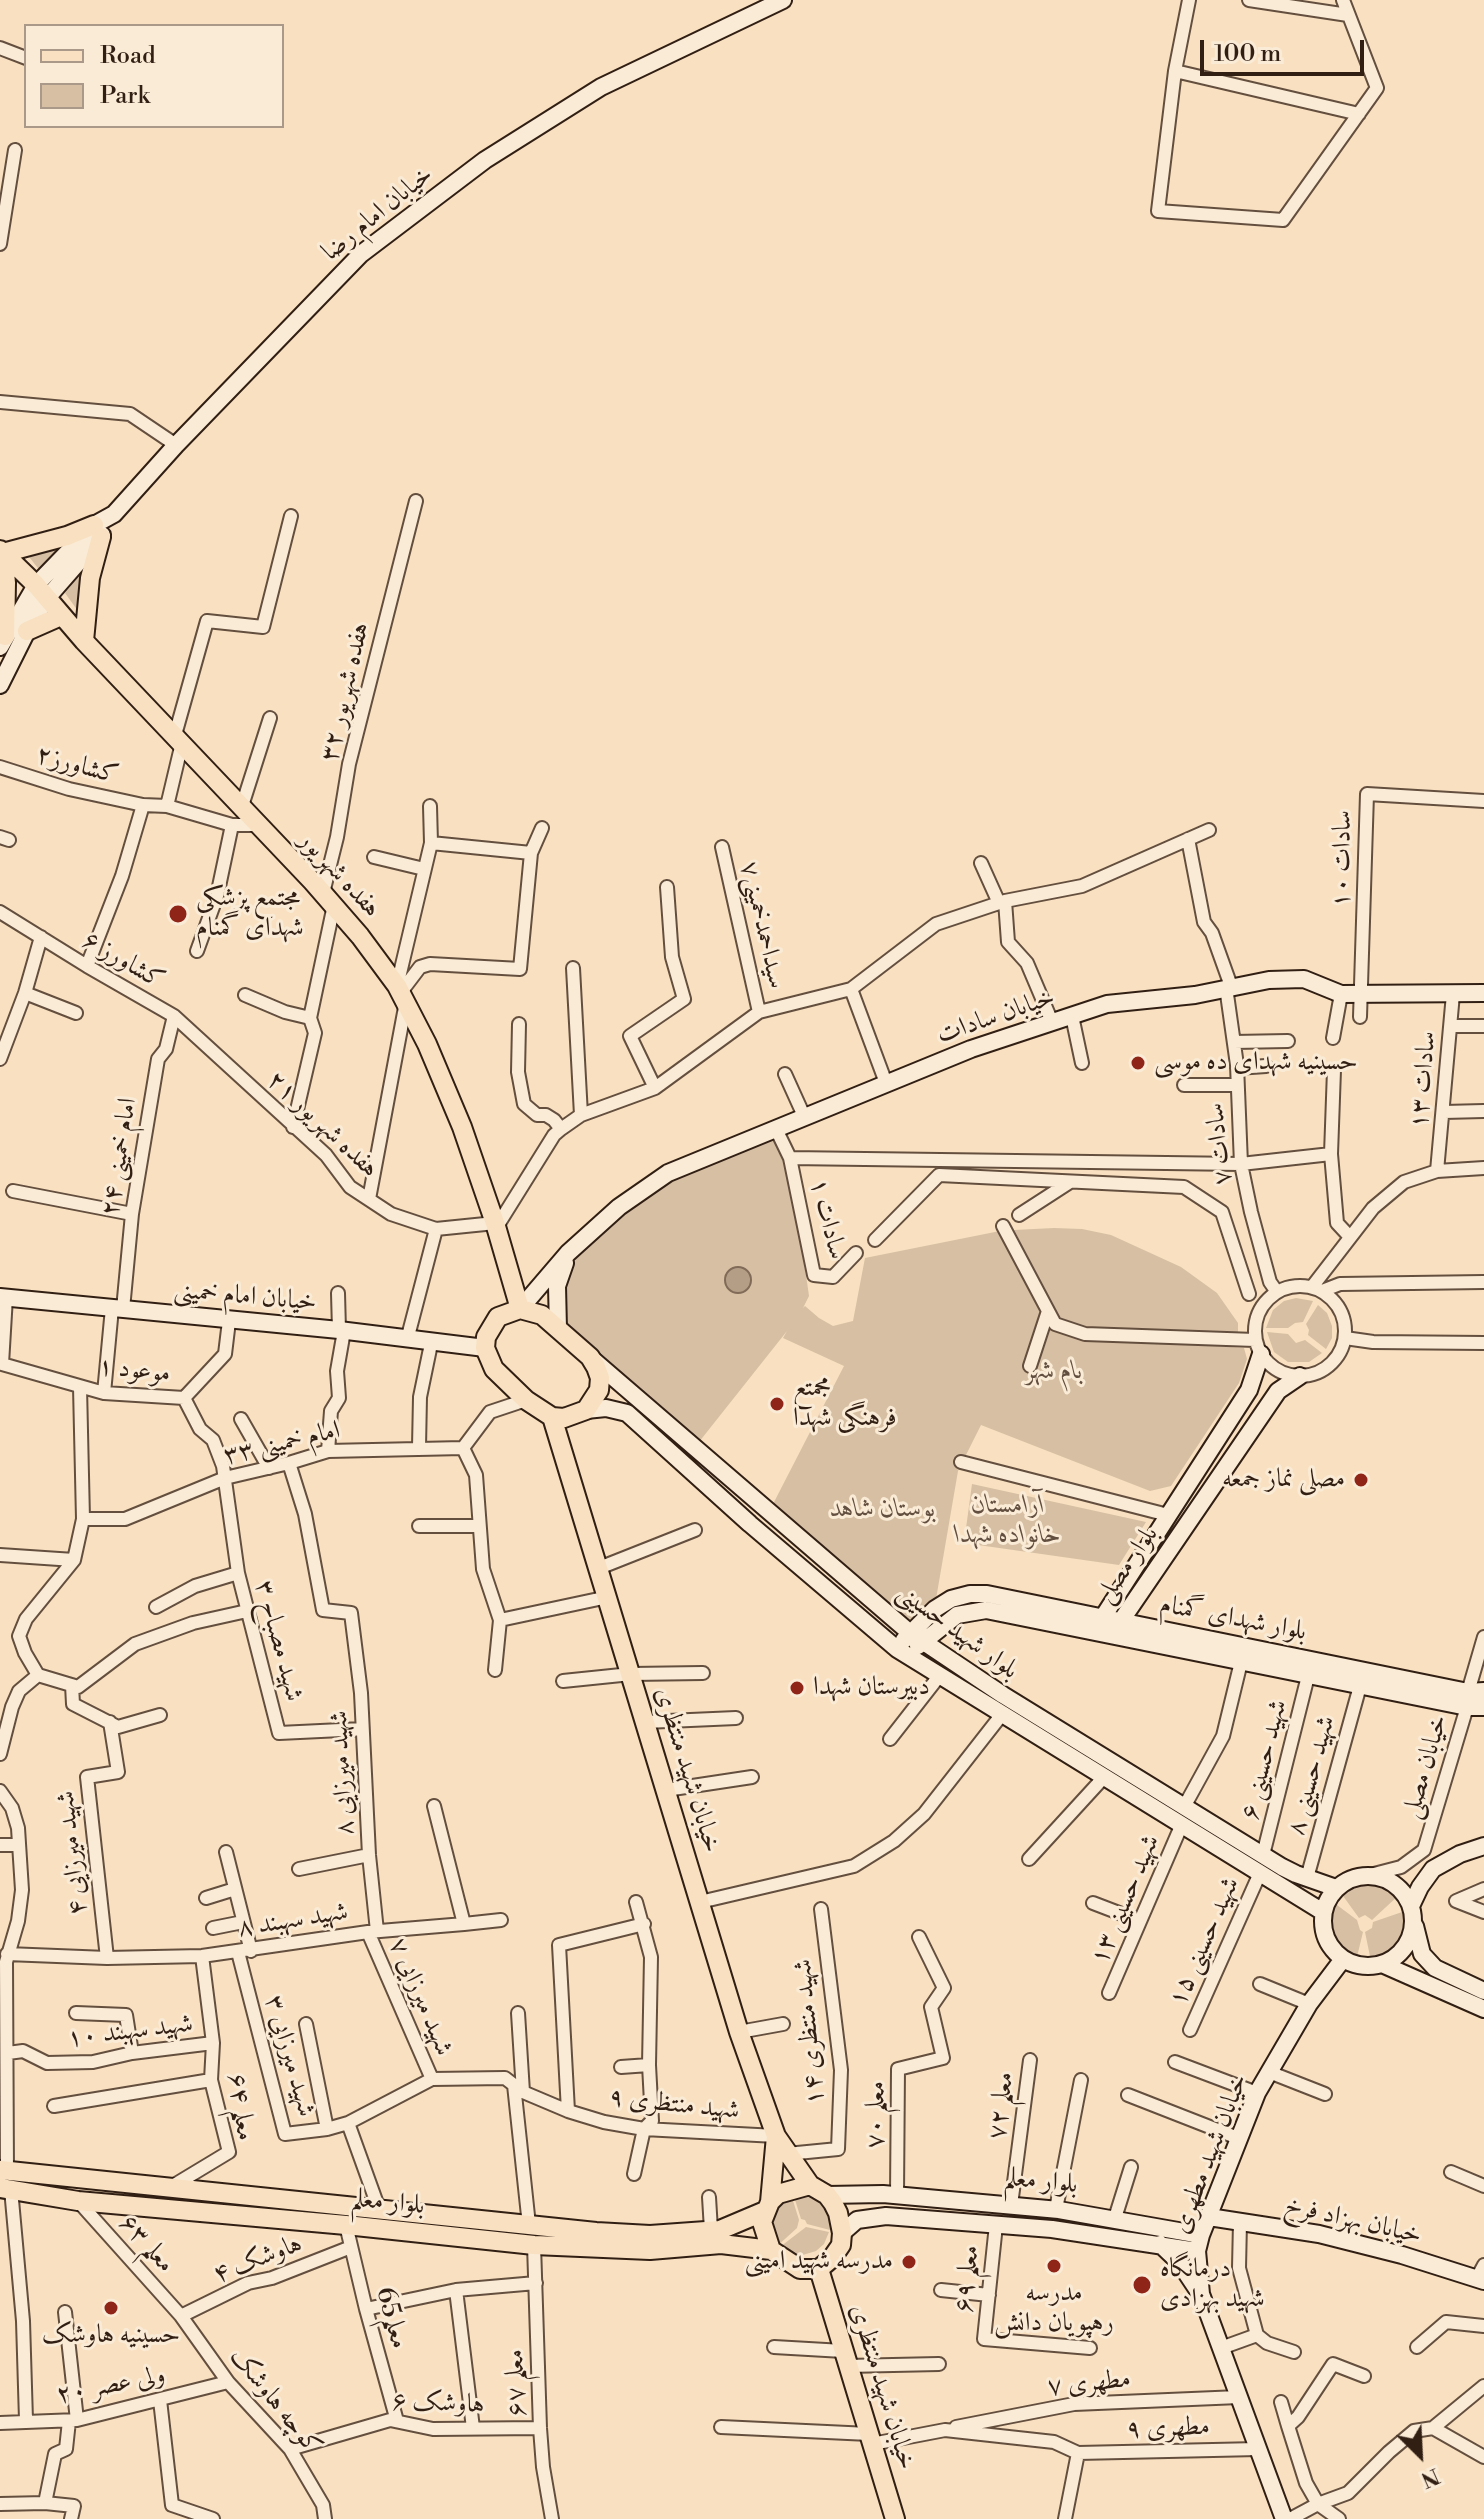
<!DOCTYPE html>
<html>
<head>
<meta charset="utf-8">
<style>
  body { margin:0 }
  #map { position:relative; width:1484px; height:2519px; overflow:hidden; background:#f8e0c0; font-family:"Libre Bodoni",serif }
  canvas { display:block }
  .legend { position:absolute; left:24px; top:24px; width:260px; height:104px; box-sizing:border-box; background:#faebd6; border:2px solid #a98; margin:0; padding:10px 14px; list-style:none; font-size:24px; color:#321f14 }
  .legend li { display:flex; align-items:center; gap:16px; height:40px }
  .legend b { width:40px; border:2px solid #a98 }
  .north { position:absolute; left:1380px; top:2415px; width:80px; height:80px; -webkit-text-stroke:6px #faebd6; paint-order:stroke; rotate:156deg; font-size:22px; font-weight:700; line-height:32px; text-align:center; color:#321f14 }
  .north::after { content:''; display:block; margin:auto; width:28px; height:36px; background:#321f14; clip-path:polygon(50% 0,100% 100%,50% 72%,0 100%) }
  .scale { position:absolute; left:1200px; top:40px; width:164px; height:36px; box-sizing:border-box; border:4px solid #321f14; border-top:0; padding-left:10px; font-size:24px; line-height:28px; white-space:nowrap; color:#321f14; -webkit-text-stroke:6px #faebd6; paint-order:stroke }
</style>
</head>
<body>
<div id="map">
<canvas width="1484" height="2519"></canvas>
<ul class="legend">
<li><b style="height:10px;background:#f8e0c0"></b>Road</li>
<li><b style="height:22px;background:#d6bfa3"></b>Park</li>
</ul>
<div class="north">N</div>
<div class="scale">100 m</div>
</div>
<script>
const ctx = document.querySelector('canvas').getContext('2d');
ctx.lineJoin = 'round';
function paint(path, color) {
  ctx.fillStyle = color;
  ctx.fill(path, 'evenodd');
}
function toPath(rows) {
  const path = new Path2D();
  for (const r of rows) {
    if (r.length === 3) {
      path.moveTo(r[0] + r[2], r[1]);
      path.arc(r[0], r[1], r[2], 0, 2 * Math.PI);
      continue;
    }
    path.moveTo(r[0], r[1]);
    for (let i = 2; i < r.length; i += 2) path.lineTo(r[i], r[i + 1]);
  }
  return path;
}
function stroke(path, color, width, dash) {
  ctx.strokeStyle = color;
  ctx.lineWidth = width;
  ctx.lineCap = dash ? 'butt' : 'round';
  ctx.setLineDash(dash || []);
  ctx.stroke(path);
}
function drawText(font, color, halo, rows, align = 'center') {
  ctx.font = font + ' "Libre Bodoni",Amiri,serif';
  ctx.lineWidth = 6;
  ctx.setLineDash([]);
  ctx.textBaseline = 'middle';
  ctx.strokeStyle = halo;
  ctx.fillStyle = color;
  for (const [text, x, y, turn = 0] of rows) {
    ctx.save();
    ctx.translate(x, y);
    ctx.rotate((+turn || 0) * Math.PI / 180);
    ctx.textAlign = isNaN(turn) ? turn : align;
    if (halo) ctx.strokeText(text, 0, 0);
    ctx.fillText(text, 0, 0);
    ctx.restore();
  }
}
const green = toPath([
  [61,545,41,572,26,553],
  [87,566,78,611,65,593],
  [774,1140,785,1159,806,1275,809,1296,803,1308,805,1306,819,1318,833,1326,853,1321,865,1258,1000,1231,1053,1326,1117,1339,1244,1348,1247,1359,1239,1383,1171,1486,1150,1491,981,1425,958,1471,936,1599,912,1622,772,1506,844,1366,783,1338,787,1331,699,1442,570,1329,564,1316,561,1290,573,1256,625,1208,672,1176,760,1141],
  [1054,1228,1082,1229,1111,1235,1181,1267,1217,1293,1238,1323,1238,1335,1085,1329,1058,1319,1014,1230],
  [1296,1298,1313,1301,1303,1322,1295,1323,1288,1328,1266,1328,1273,1310,1284,1301],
  [1318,1305,1327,1313,1332,1326,1332,1338,1326,1349,1308,1335,1309,1330,1306,1324],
  [1267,1332,1288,1334,1296,1343,1305,1340,1322,1353,1309,1362,1288,1362,1274,1352],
  [972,1484,1146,1522,1119,1565,964,1543],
  [1361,1879,1386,1884,1399,1895,1372,1920,1365,1915,1359,1918,1338,1889],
  [1329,1899,1357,1920,1360,1930,1363,1932,1355,1965,1343,1960,1332,1951,1325,1939,1323,1912],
  [1408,1910,1409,1934,1403,1946,1394,1957,1372,1966,1365,1932,1372,1928,1373,1922],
  [792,2190,818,2196,830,2214,830,2230,807,2224,805,2220,801,2219],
  [790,2191,799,2220,797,2228,775,2248,765,2211],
  [806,2227,829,2232,824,2244,816,2251,796,2257,776,2250]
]);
const water = toPath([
  [738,1280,13]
]);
const street = toPath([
  [1189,0,1175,71,1158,211,1283,220,1377,88,1343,0],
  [1249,0,1348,15],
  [0,48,26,58],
  [1175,71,1359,114],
  [0,244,15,150],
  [0,402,130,414,176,445],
  [175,735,207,621,263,627,291,516],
  [0,767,69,789,143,805,167,806,232,825,256,825],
  [167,806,182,743],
  [241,809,270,718],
  [0,837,9,840],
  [1188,839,1204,922,1212,933,1231,986],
  [431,843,531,853],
  [722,847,759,1012],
  [374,857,424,869],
  [981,863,999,903],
  [323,893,337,837,349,764,416,501],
  [1005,901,1008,942,1027,963,1052,1022],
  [0,912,87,966,174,1016,326,1155,350,1187,391,1214,436,1229,495,1223],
  [197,951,217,896,232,825],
  [87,966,122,876,143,805],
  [573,968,581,1115],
  [397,986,431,843,430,806],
  [1226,987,1237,1065,1241,1164,1251,1212,1270,1282,1277,1292],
  [851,989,886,1083],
  [401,992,420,967,430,964,520,969,531,853,542,828],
  [25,993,76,1013],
  [245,995,285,1012,310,1018],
  [1072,1016,1082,1063],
  [1360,1017,1367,794,1484,801],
  [519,1024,518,1072,524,1104,537,1115,546,1115,554,1120,561,1129],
  [1451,1026,1484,1026],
  [1333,1038,1341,994],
  [1234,1042,1288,1041],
  [0,1059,25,993,41,937],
  [1237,1068,1266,1066],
  [1334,1070,1331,1154,1337,1223,1350,1237],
  [785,1074,804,1116],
  [1184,1085,1236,1085],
  [655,1088,630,1036,684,999,672,957,667,887],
  [1444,1112,1484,1111],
  [293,1127,315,1033,310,1018,334,905],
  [776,1129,790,1158,814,1275,833,1277,856,1253],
  [790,1158,1241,1164,1331,1154],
  [1437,1171,1453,994],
  [13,1191,132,1214],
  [369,1199,406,1002],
  [1019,1215,1070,1182],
  [1003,1226,1055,1324,1085,1334,1255,1340],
  [496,1228,554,1135,561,1129,581,1115,655,1088,759,1012,851,989,936,924,1005,901,1082,886,1209,830],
  [875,1240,939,1175,1184,1187,1222,1212,1249,1294],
  [1300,1331,45],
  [1312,1287,1373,1208,1404,1182,1437,1171,1484,1168],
  [1322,1291,1340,1284,1484,1282],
  [338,1293,339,1330],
  [6,1297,2,1364,104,1393,184,1398],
  [123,1309,132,1214,158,1059,166,1049,174,1016],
  [1345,1338,1373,1342,1484,1343],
  [407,1340,436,1229],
  [1030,1366,1048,1311],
  [104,1393,112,1308],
  [184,1398,200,1429,213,1440,223,1466,238,1573,279,1733,362,1729],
  [184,1398,225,1354,229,1321],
  [241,1419,269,1468],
  [419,1447,420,1397,431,1344],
  [463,1448,476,1475,483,1569,500,1620,495,1670],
  [328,1451,331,1411,339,1398,337,1371,344,1331],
  [961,1462,1168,1515],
  [289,1463,305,1514,323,1610,351,1613,361,1693,369,1855,377,1931],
  [83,1519,125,1519,225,1478,289,1463,328,1451,463,1448,490,1412,526,1400],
  [419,1526,478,1526],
  [0,1555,74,1560],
  [599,1568,695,1530],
  [156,1607,195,1586,238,1573],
  [500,1620,608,1597],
  [38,1675,78,1687,135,1644,193,1623,247,1611],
  [563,1681,631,1674,703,1673],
  [72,1685,73,1704,118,1727,160,1715],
  [645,1722,736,1718],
  [890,1739,940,1675],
  [0,1754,12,1707,19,1691,38,1675,25,1653,19,1636,26,1619,74,1560,83,1519,80,1387],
  [666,1790,752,1777],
  [0,1791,12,1808,18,1828,22,1890,18,1921,6,1962,7,2170],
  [1184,1807,1223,1736,1241,1662],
  [0,1845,19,1845],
  [226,1852,251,1951],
  [1263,1855,1308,1676],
  [1029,1859,1105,1776],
  [299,1869,369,1855],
  [1370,1875,1401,1867,1424,1850,1467,1707,1468,1692,1484,1637],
  [1307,1878,1360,1686],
  [1484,1889,1456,1901,1484,1912],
  [206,1898,235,1889],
  [700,1902,854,1866,894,1841,924,1814,1003,1713],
  [1093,1903,1140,1921],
  [464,1924,501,1920],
  [213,1928,243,1922],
  [368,1932,432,2079],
  [238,1952,285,2134,327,2129],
  [7,1954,107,1958,202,1956,368,1932,464,1924,434,1806],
  [107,1958,87,1777,118,1772,110,1722],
  [1260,1984,1309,2004],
  [1109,1993,1182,1824],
  [76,2013,126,2015,132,2053],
  [518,2013,523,2092],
  [306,2024,327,2129,348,2123],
  [1190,2030,1260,1873],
  [739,2032,783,2024],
  [8,2053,23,2051,47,2063,93,2062,132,2053,213,2043],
  [1175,2062,1257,2093],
  [621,2067,649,2065],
  [1269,2072,1325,2094],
  [514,2085,529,2225],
  [1128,2095,1238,2138],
  [54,2106,211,2080],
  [568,2111,559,1945,644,1924],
  [787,2154,838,2149,841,2070,821,1909],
  [1451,2172,1484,2186],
  [634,2174,644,2129,652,2121,649,2065,651,1957,636,1902],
  [171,2187,229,2152,211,2080,213,2043,202,1956],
  [11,2189,23,2321,26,2420],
  [897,2195,898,2069,943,2058,931,2007,944,1988,919,1937],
  [709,2197,711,2230],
  [78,2201,181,2316,228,2382,290,2449,323,2505,325,2519],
  [1011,2205,1030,2060],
  [379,2209,348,2123,432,2079,505,2078,523,2092,568,2111,604,2122,644,2129,776,2136],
  [1056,2209,1081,2080],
  [1115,2218,1131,2167],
  [1240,2222,1239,2268,1257,2335,1267,2343,1294,2352],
  [346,2225,366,2309,397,2421],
  [996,2225,984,2339,1090,2348],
  [534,2245,540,2428,543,2467,552,2519],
  [1477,2278,1484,2265],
  [456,2290,473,2428],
  [941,2290,989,2295],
  [366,2309,456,2290,536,2283],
  [65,2312,77,2420],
  [181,2316,248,2283,272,2278,351,2247],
  [774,2347,843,2351],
  [1417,2347,1446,2322,1484,2326],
  [1221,2348,1257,2335],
  [847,2366,939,2364],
  [160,2400,172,2505,213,2519],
  [1281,2402,1288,2426],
  [0,2423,77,2420,228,2382],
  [721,2427,869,2434],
  [956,2427,1074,2404,1239,2397],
  [1433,2428,1484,2457],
  [872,2444,945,2430,1054,2442,1078,2453,1258,2449],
  [290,2449,390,2420,433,2429,540,2428],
  [45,2503,55,2454,66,2449,69,2421],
  [0,2504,45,2503,74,2506,71,2519],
  [1065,2519,1078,2453],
  [1290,2519,1318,2504,1348,2493,1389,2452,1414,2431,1433,2428,1484,2386],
  [1339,2519,1318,2504,1306,2483,1288,2426,1298,2417,1333,2364,1364,2376]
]);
const secondary = toPath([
  [0,647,36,585,94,525,114,514,176,445,361,254,485,160,601,87,783,0],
  [0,685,27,631,47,598,102,535],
  [0,1297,339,1330,485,1348],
  [520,1309,568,1253,619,1207,668,1173,971,1049,1107,1004,1195,995,1269,980,1304,979,1341,994,1484,993],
  [558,1329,557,1286,565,1263],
  [592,1359,909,1632,1003,1695,1282,1867,1296,1874,1336,1888],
  [586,1410,606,1408,627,1413,750,1524,897,1649,1323,1912],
  [1102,1624,1103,1617,1249,1390,1261,1354],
  [1116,1625,1121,1621,1278,1391,1300,1376],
  [904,1640,935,1609,951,1599,970,1594,987,1594,1468,1692,1484,1691],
  [918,1646,957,1615,986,1610,1467,1707,1484,1707],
  [1368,1921,45],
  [1411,1906,1420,1887,1433,1869,1460,1854,1484,1846],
  [1415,1926,1422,1954,1435,1968,1484,1991],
  [1382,1964,1484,2009],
  [827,2195,883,2194,1059,2210,1201,2235],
  [1209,2217,1319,2234,1402,2255,1484,2281],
  [842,2233,857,2220,886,2216,1052,2229,1197,2251],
  [1160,2244,1179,2262,1199,2292],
  [1284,2519,1201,2294,1197,2251,1201,2235,1257,2093,1309,2004,1343,1959]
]);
const primary = toPath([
  [0,550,36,585,84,641,313,882,360,936,397,986,427,1044,462,1127,495,1223,520,1309],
  [27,631,61,616],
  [5,636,6,583,3,553,67,536,94,525],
  [84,641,90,578,101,537],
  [520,1309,542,1315,590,1357,596,1367,600,1378,599,1390,586,1410,564,1418,552,1417,526,1400,494,1369,485,1348,486,1337,498,1317,520,1309],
  [552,1417,739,2032,776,2136],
  [0,2170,596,2232,650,2235,720,2230,765,2211],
  [810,2185,827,2195,833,2203,838,2213,842,2233,841,2245,832,2258,819,2269,800,2269,771,2250,762,2222,770,2202,778,2194,810,2185],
  [0,2188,78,2201,346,2225,534,2245,650,2250,721,2244,771,2250],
  [770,2202,776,2136,810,2185],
  [819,2269,895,2519]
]);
const markers = [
  [178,914,10,"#8f2418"],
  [1138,1063,8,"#8f2418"],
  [777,1404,8,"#8f2418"],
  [1361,1480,8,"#8f2418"],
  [797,1688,8,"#8f2418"],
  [909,2262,8,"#8f2418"],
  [1054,2266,8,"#8f2418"],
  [1142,2285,10,"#8f2418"],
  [111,2308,8,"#8f2418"]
];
const streetNames = [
  ["خیابان امام رضا",378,214,-39],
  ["هفده شهریور ۳۲",346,692,-77],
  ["کشاورز۲",77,766,15],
  ["سادات ۱۰",1343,859,-89],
  ["هفده شهریور",339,875,47],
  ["سیداحمدخمینی۷",762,925,77],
  ["کشاورز ۶",123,961,30],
  ["خیابان سادات",996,1017,-19],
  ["سادات ۱۳",1424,1080,-85],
  ["هفده شهریور ۲۱",322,1125,43],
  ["سادات ۷",1220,1144,-96],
  ["امام خمینی ۲۴",120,1157,-81],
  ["سادات ۱",827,1219,76],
  ["خیابان امام خمینی",245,1297,5],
  ["موعود ۱",134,1371,6],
  ["امام خمینی ۳۳",282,1444,-13],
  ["بلوار مصلی",1128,1565,-55],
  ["بلوار شهدای گمنام",1233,1619,11],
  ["بلوار شهید حسینی",957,1632,36],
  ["شهید مصباح ۳",278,1641,75],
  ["شهید حسینی ۶",1265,1760,-76],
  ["خیابان مصلی",1426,1767,-74],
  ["خیابان شهید منتظری",687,1770,73],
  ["شهید میرزایی ۸",343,1773,-93],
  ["شهید حسینی ۸",1312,1776,-75],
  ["شهید میرزایی ۴",73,1853,-96],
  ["شهید حسینی ۱۳",1126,1900,-67],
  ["شهید سهبند ۸",293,1921,-9],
  ["شهید حسینی ۱۵",1205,1942,-66],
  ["شهید میرزایی ۷",420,1997,67],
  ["شهید سهبند ۱۰",130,2032,-7],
  ["شهید منتظری ۱۴",810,2032,-95],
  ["شهید میرزایی ۳",289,2056,74],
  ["شهید منتظری ۹",674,2105,6],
  ["معلم ۷۲",1002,2106,-83],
  ["معلم ۶۴",240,2107,82],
  ["معلم ۷۰",877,2115,-89],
  ["خیابان شهید مطهری",1211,2154,-69],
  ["بلوار معلم",1041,2182,6],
  ["بلوار معلم",388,2203,6],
  ["خیابان بهزاد فرخ",1353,2221,13],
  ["معلم ۶۳",146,2244,48],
  ["هاوشک ۴",258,2260,-21],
  ["معلم ۶۹",968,2279,-84],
  ["معلم65",391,2318,75],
  ["معلم ۶۷",517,2383,-92],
  ["مطهری ۷",1089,2384,-6],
  ["ولی عصر ۲۰",111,2386,-11],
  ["خیابان شهید منتظری",882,2387,73],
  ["کوچه هاوشک",275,2402,51],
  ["هاوشک ۶",438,2404,2],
  ["مطهری ۹",1168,2429,-2]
];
const poiNames = [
  ["مجتمع پزشکی",196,899],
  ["شهدای گمنام",196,929],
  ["حسینیه شهدای ده موسی",1154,1063],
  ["مجمتع",793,1389],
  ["فرهنگی شهدا",793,1419],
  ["مصلی نماز جمعه",1345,1480,"right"],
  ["دبیرستان شهدا",813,1688],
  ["مدرسه شهید امینی",893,2262,"right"],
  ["درمانگاه",1160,2270],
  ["شهید بهزادی",1160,2300],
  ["مدرسه",1054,2294,"center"],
  ["رهپویان دانش",1054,2324,"center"],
  ["حسینیه هاوشک",111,2336,"center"]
];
const parkNames = [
  ["بام شهر",1054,1372],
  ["آرامستان",1008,1506],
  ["خانواده شهدا",1008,1536],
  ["بوستان شاهد",883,1510]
];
paint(green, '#d6bfa3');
paint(water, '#b59e86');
stroke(water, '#816b58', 2);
stroke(street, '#644f3f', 16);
stroke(secondary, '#321f14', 20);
stroke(primary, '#321f14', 22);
stroke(street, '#faebd6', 12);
stroke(secondary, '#faebd6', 16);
stroke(primary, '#f8e0c0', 18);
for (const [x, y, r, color] of markers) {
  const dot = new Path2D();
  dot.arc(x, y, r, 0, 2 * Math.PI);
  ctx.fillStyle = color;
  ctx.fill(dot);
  stroke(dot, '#faebd6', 3);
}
drawText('26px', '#321f14', '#faebd6', streetNames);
drawText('26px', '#321f14', '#faebd6', poiNames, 'left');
drawText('italic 26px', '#634f3f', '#faebd6', parkNames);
</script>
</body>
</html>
